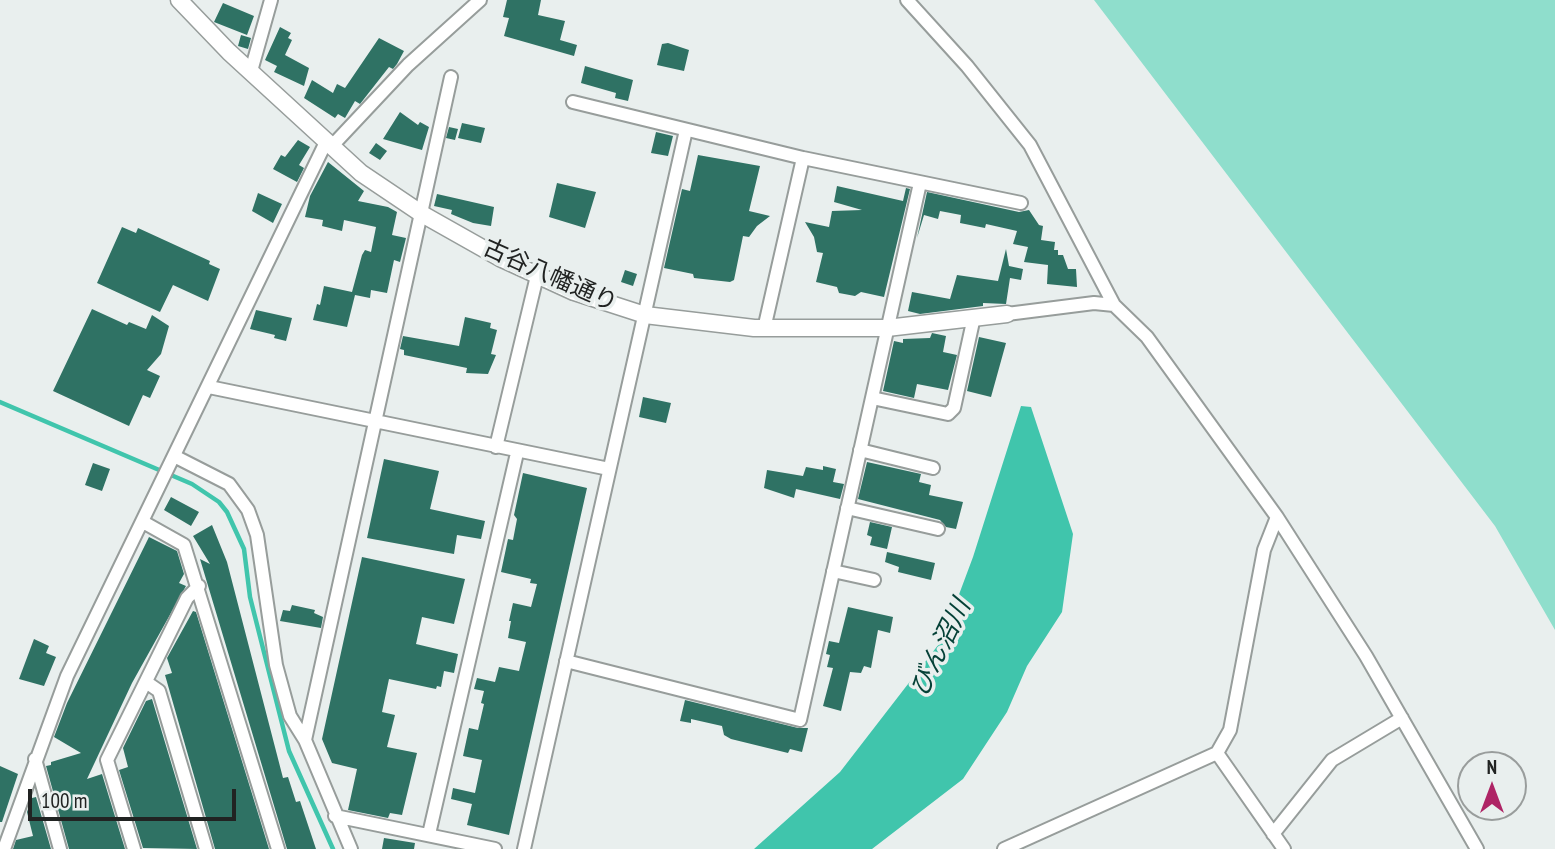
<!DOCTYPE html>
<html>
<head>
<meta charset="utf-8">
<style>
  body { margin:0 }
  #map { position:relative; width:1555px; height:849px; overflow:hidden; background:#e9efee; font-family:"PT Sans Narrow",sans-serif }
  canvas { display:block }
  .north { position:absolute; left:1457px; top:751px; width:70px; height:70px; box-sizing:border-box; background:#e9efee; border:2px solid #999d9c; border-radius:50%; rotate:0deg; font-size:19px; font-weight:700; line-height:28px; text-align:center; color:#212322 }
  .north::after { content:''; display:block; margin:auto; width:24px; height:32px; background:#ae2465; clip-path:polygon(50% 0,100% 100%,50% 72%,0 100%) }
  .scale { position:absolute; left:28px; top:789px; width:208px; height:32px; box-sizing:border-box; border:4px solid #212322; border-top:0; padding-left:9px; font-size:21px; line-height:24px; white-space:nowrap; color:#212322; -webkit-text-stroke:5px #e9efee; paint-order:stroke }
</style>
</head>
<body>
<div id="map">
<canvas width="1555" height="849"></canvas>
<div class="north">N</div>
<div class="scale">100 m</div>
</div>
<script>
const ctx = document.querySelector('canvas').getContext('2d');
ctx.lineJoin = 'round';
function paint(path, color) {
  ctx.fillStyle = color;
  ctx.fill(path, 'evenodd');
}
function toPath(rows) {
  const path = new Path2D();
  for (const r of rows) {
    path.moveTo(r[0], r[1]);
    for (let i = 2; i < r.length; i += 2) path.lineTo(r[i], r[i + 1]);
  }
  return path;
}
function stroke(path, color, width, dash) {
  ctx.strokeStyle = color;
  ctx.lineWidth = width;
  ctx.lineCap = dash ? 'butt' : 'round';
  ctx.setLineDash(dash || []);
  ctx.stroke(path);
}
function drawText(font, color, halo, rows, align = 'center') {
  ctx.font = font + ' "PT Sans Narrow","Noto Sans JP",sans-serif';
  ctx.lineWidth = 7;
  ctx.setLineDash([]);
  ctx.textBaseline = 'middle';
  ctx.strokeStyle = halo;
  ctx.fillStyle = color;
  for (const [text, x, y, turn = 0] of rows) {
    ctx.save();
    ctx.translate(x, y);
    ctx.rotate((+turn || 0) * Math.PI / 180);
    ctx.textAlign = isNaN(turn) ? turn : align;
    if (halo) ctx.strokeText(text, 0, 0);
    ctx.fillText(text, 0, 0);
    ctx.restore();
  }
}
const green = toPath([
  [1094,0,1555,0,1555,630,1495,526]
]);
const water = toPath([
  [1021,406,1031,407,1073,534,1062,612,1027,666,1007,712,963,779,872,849,754,849,840,772,942,640,973,557]
]);
const stream = toPath([
  [0,402,192,484,219,502,227,512,244,549,250,597,289,751,333,849]
]);
const building = toPath([
  [507,0,541,0,538,15,565,21,560,40,577,45,574,56,504,36,509,18,503,17],
  [223,3,254,16,247,35,214,22],
  [280,27,291,33,288,38,292,40,285,55,309,68,304,86,274,72,277,66,265,60],
  [241,35,251,38,248,49,238,46],
  [379,38,404,51,397,64,393,69,389,67,360,104,355,101,345,118,338,114,335,118,304,98,312,80,333,93,337,84,345,88],
  [668,43,689,50,684,71,657,65,662,44],
  [585,66,633,80,628,101,615,98,616,93,581,83],
  [400,112,418,125,420,122,429,127,422,150,383,139],
  [462,123,485,128,481,143,458,138],
  [449,127,458,129,455,140,446,138],
  [656,132,673,136,668,156,651,153],
  [298,140,310,147,299,165,304,168,297,182,273,169,281,155,285,157],
  [376,143,387,151,380,160,369,153],
  [698,155,760,166,749,211,770,216,757,226,749,237,743,236,734,280,730,282,694,278,693,274,664,268,682,189,690,191],
  [328,162,364,191,358,201,388,207,397,212,392,235,406,238,400,262,394,260,387,293,371,290,370,298,355,295,347,327,313,320,317,304,320,305,324,286,352,292,362,255,365,250,371,252,376,227,344,220,342,231,322,226,323,220,305,217,310,196],
  [557,183,596,192,585,228,549,217],
  [837,186,903,201,906,188,910,189,884,297,861,292,855,296,839,293,837,287,816,282,823,253,817,252,814,237,805,222,829,227,832,211,862,210,834,202],
  [927,192,1019,212,1029,210,1039,225,1043,226,1041,240,1055,242,1054,250,1058,250,1058,255,1063,255,1068,269,1076,269,1077,287,1047,284,1048,265,1024,262,1028,247,1013,244,1017,231,986,224,985,228,960,223,961,215,940,211,938,219,924,215,917,238],
  [258,193,282,204,273,223,252,211],
  [437,194,494,207,491,226,473,223,451,214,452,210,434,206],
  [122,227,136,233,138,228,210,261,209,264,220,269,208,301,173,285,160,312,97,283],
  [1006,249,1009,266,1023,269,1021,280,1010,278,1006,304,983,303,983,306,920,314,908,311,912,292,950,299,957,275,998,281],
  [625,270,637,274,633,286,621,282],
  [92,309,127,325,129,322,146,329,152,315,169,326,161,354,147,370,160,376,150,398,143,395,129,426,53,391],
  [256,310,292,318,286,341,274,338,275,335,250,329],
  [465,317,491,323,490,328,497,330,491,354,496,355,488,374,466,373,467,368,404,355,404,350,400,349,403,336,459,346],
  [932,333,946,336,943,352,957,355,948,390,917,384,914,398,883,391,894,341,903,343,903,339,930,338],
  [979,337,1006,343,991,397,967,391],
  [643,397,671,403,666,423,639,417],
  [384,459,439,471,430,509,485,521,481,539,457,535,454,554,367,538],
  [867,462,921,474,919,482,931,485,929,495,963,502,956,529,946,527,940,520,858,499],
  [93,463,110,469,102,491,85,485],
  [823,466,836,469,833,482,844,484,840,499,796,489,794,498,764,488,767,470,803,476,806,467,823,470],
  [523,473,587,488,509,835,467,825,472,804,451,799,453,788,475,793,482,760,463,756,469,728,478,730,484,704,481,703,484,691,474,689,477,678,495,682,499,667,519,671,526,642,508,638,511,621,509,621,513,603,531,607,537,584,530,583,531,579,501,572,508,539,513,540,517,519,514,515],
  [171,497,199,512,191,526,164,510],
  [870,522,892,527,887,549,870,545,872,537,867,535],
  [212,525,227,562,283,778,288,777,296,802,300,801,316,849,287,849,200,559,210,564,193,536],
  [149,537,177,551,184,574,179,583,186,586,132,683,87,779,102,774,125,849,69,849,46,766,51,765,51,762,81,753,54,737,67,703],
  [887,552,935,563,931,580,898,572,899,567,885,562],
  [362,557,465,579,454,624,422,617,416,644,458,654,454,673,444,671,441,687,437,686,436,689,389,679,382,712,395,715,387,747,417,753,402,815,390,813,388,818,348,810,357,769,332,763,322,739],
  [292,605,315,610,314,613,323,617,321,628,280,621,283,610,290,611],
  [848,607,893,617,890,633,878,630,871,668,864,666,861,673,850,672,841,711,823,706,833,668,827,667,830,655,826,654,829,641,839,643],
  [193,611,196,612,269,849,215,849,165,675,172,673,167,658],
  [34,639,49,646,46,653,56,657,44,686,19,679],
  [152,699,197,849,143,848,119,770,128,767,123,748,146,701],
  [685,700,798,728,808,728,802,752,790,749,788,753,731,739,724,735,722,726,691,719,691,723,680,721],
  [0,766,18,774,2,822,0,822],
  [36,797,51,849,13,849,16,840,33,836,27,812,32,798],
  [384,838,415,843,414,849,382,849]
]);
const minor = toPath([
  [907,0,967,66,1030,145,1114,305],
  [251,71,271,0],
  [573,102,803,158,1021,203],
  [331,147,408,65,480,0],
  [1007,314,1094,303,1114,305,1147,337,1277,517,1366,656,1477,849],
  [764,329,803,158],
  [209,387,609,469],
  [872,398,948,414,954,408,974,317],
  [496,447,537,276],
  [860,450,933,468],
  [176,457,229,484,248,510,257,535,276,665,290,716,305,740],
  [847,508,938,529],
  [143,522,184,545,278,849],
  [833,571,874,580],
  [566,661,800,720,920,183],
  [146,682,159,691,206,849],
  [1217,753,1284,849],
  [35,759,60,849],
  [335,816,495,849],
  [429,834,517,453],
  [1273,834,1332,760,1402,718],
  [4,849,67,676,326,142],
  [134,849,107,760,187,598,199,586],
  [351,849,305,740,451,77],
  [524,849,686,130],
  [1004,849,1217,753,1230,730,1264,550,1277,517]
]);
const tertiary = toPath([
  [179,0,229,52,361,173,422,214,500,258,574,292,645,315,754,328,887,328,1007,314]
]);
const streetNames = [
  ["古谷八幡通り",550,276,24]
];
const waterNames = [
  ["びん沼川",941,648,-64]
];
paint(green, '#8fdecc');
paint(water, '#40c5ac');
stroke(stream, '#40c5ac', 4.5);
paint(building, '#2f7264');
stroke(minor, '#979d9b', 16);
stroke(tertiary, '#979d9b', 19);
stroke(minor, '#fff', 12);
stroke(tertiary, '#fff', 16);
drawText('24px', '#212322', '#e9efee', streetNames);
drawText('italic 26px', '#054137', '#e9efee', waterNames);
</script>
</body>
</html>
